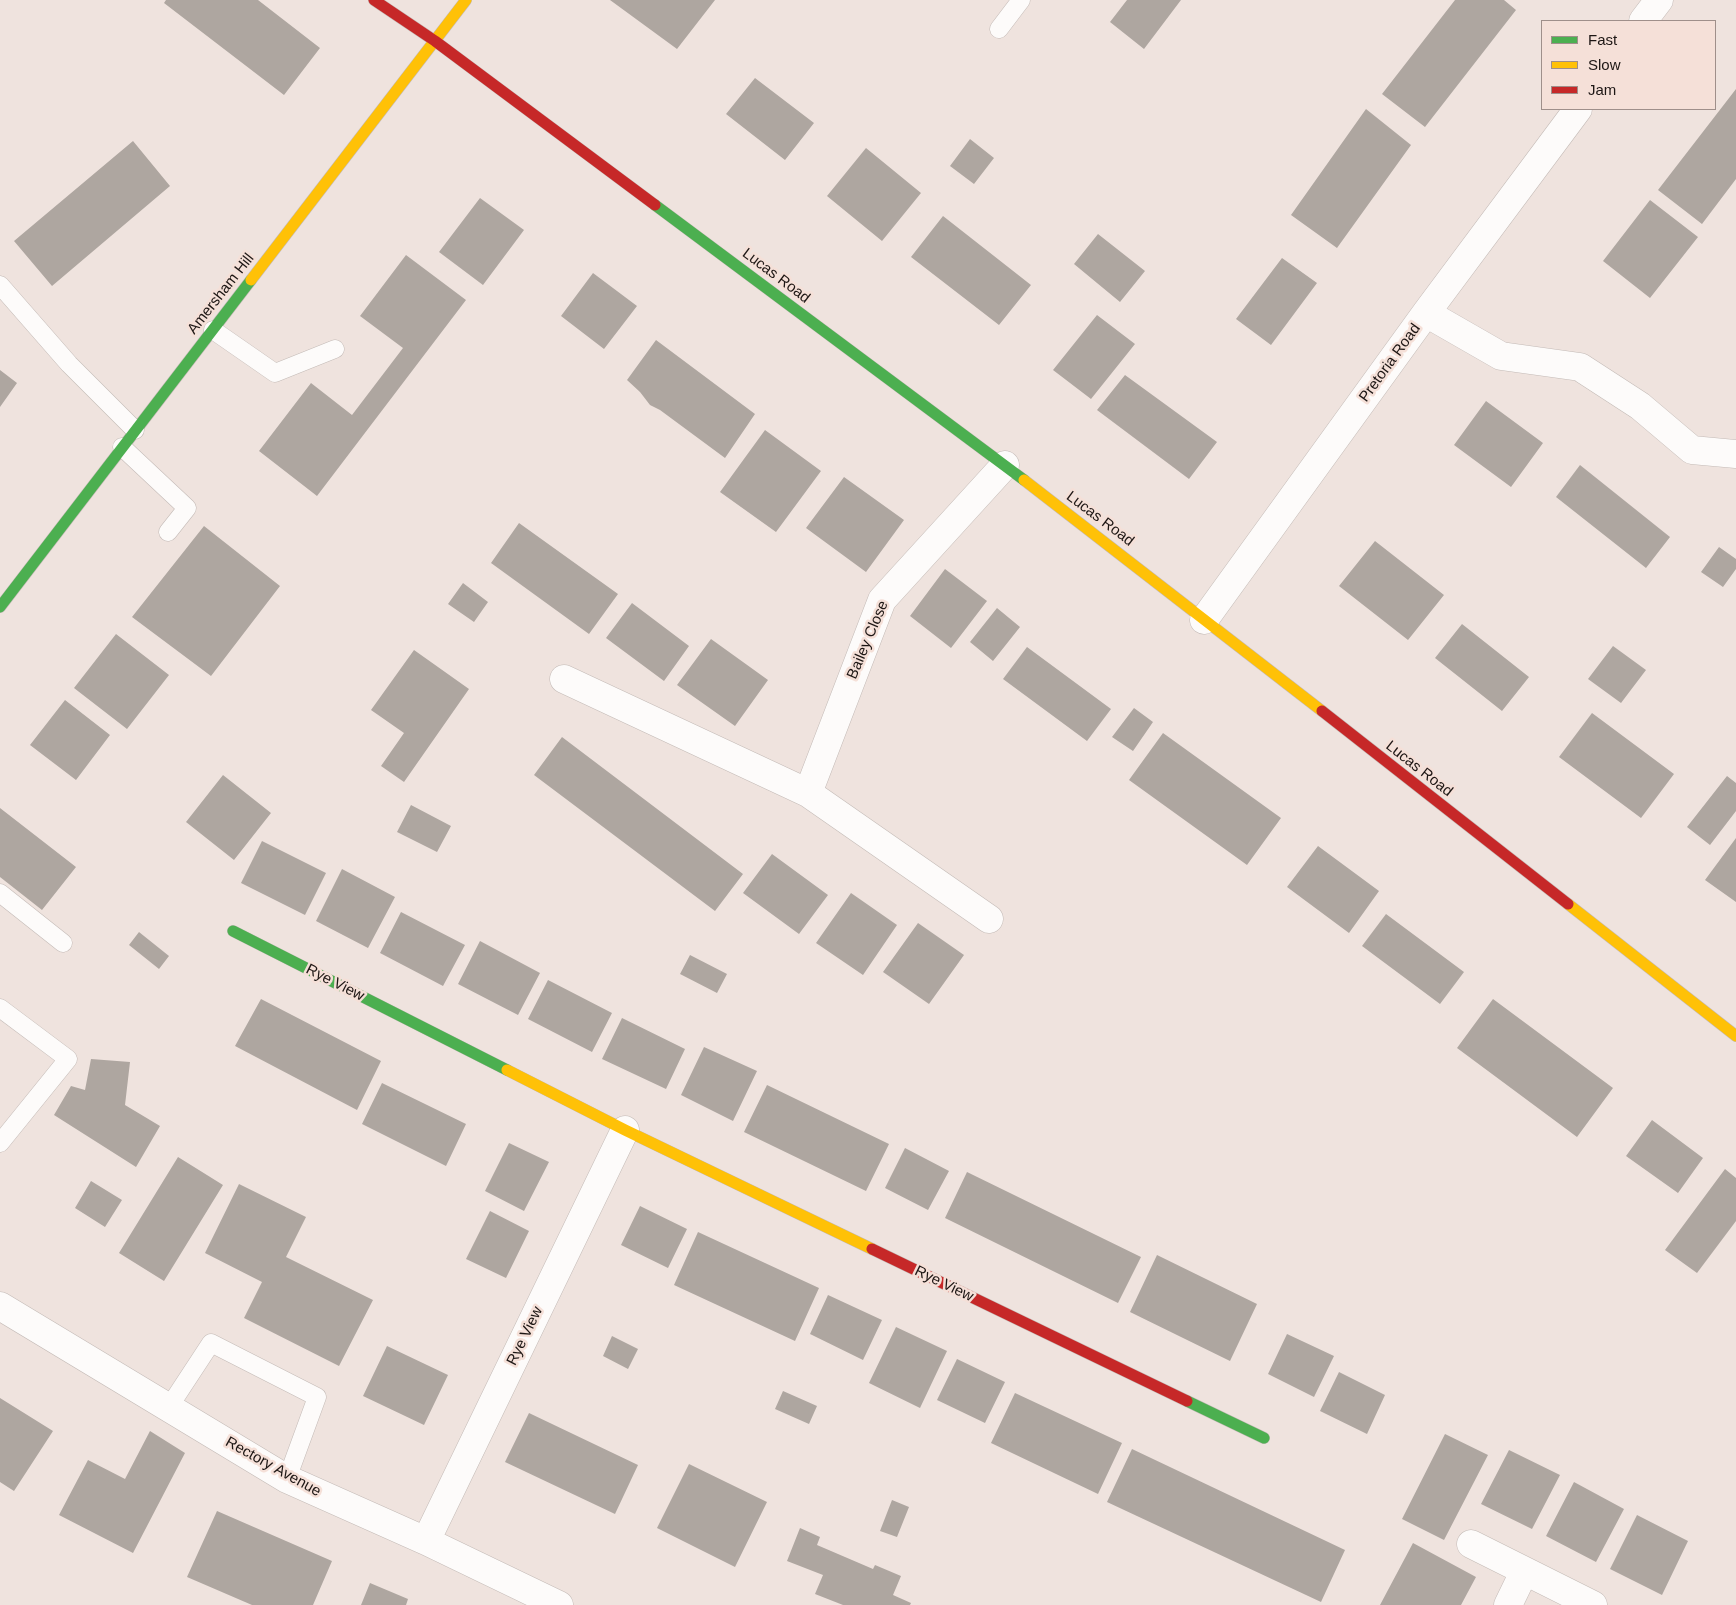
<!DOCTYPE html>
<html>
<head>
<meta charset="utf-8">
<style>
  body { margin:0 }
  #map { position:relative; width:1736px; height:1605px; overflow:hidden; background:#efe3de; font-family:Arial,sans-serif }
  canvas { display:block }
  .legend { position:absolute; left:1541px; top:20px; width:175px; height:90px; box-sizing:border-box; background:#f5e0d8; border:1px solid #9f8f8a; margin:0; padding:6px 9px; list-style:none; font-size:15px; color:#1d1614 }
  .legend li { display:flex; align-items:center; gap:10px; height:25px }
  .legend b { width:25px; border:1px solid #9f8f8a }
</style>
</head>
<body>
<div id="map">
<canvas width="1736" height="1605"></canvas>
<ul class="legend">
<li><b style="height:6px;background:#4caf50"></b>Fast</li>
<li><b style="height:6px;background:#ffc107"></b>Slow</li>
<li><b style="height:6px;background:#c62828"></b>Jam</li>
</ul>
</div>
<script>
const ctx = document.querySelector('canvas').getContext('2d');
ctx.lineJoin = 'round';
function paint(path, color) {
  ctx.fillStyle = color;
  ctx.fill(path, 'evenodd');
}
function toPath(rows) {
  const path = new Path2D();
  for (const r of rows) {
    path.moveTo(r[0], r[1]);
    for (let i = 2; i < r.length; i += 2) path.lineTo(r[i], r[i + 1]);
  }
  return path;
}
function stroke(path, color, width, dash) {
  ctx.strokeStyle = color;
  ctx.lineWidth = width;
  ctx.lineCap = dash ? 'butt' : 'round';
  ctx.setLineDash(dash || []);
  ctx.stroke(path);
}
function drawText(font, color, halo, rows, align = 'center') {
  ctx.font = font + ' Arial,sans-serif';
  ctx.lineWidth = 5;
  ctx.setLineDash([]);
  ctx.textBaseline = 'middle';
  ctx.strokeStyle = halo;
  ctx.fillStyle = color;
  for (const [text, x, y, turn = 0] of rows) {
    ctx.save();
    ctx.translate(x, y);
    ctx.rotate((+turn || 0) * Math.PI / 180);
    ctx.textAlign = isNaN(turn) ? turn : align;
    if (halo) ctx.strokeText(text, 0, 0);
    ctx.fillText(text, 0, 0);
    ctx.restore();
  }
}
const building = toPath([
  [166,0,258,0,320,48,284,95,164,3],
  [610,0,715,0,677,49],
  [1127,0,1181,0,1144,49,1110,22],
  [1455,0,1504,0,1516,10,1425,127,1382,94],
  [755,78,814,123,785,160,726,114],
  [1736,89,1736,179,1702,224,1658,190],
  [1366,109,1411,145,1337,248,1291,215],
  [970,139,994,158,974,184,950,166],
  [133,141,170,186,52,286,14,241],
  [866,148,921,193,882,241,827,196],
  [480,198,524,230,483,285,439,252],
  [1650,200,1698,237,1650,298,1603,261],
  [943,216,1031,285,999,325,911,257],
  [1098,234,1145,271,1120,302,1074,264],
  [406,255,466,300,317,496,259,451,311,383,352,415,403,348,360,316],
  [1282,258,1317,283,1271,345,1236,319],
  [593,273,637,306,604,349,561,316],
  [1097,315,1135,344,1091,399,1053,370],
  [656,340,755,414,725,458,660,410,650,405,640,392,627,380],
  [0,370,17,383,0,407],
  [1125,375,1217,442,1189,479,1097,410],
  [1486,401,1543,443,1511,487,1454,445],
  [765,430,821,471,776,532,720,492],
  [1580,465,1670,537,1646,568,1556,497],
  [844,477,904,520,866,572,806,528],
  [519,523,618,594,589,634,491,563],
  [204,526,280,586,211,676,132,617],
  [1375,541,1444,595,1408,640,1339,586],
  [1719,547,1736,559,1736,569,1723,587,1701,572],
  [945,569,987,601,951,648,910,616],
  [463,583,488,602,474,622,448,604],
  [632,603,689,646,664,681,606,638],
  [997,608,1020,627,993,661,970,642],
  [1462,624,1529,677,1502,711,1435,658],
  [116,634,169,675,127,729,74,688],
  [711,639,768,680,735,726,677,685],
  [1613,646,1646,670,1621,703,1588,679],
  [1027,647,1111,709,1087,741,1003,679],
  [414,650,469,689,404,782,381,766,404,733,371,710],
  [65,700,110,735,76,780,30,745],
  [1134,708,1153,722,1133,751,1112,737],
  [1592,713,1674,774,1641,818,1559,757],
  [1163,733,1281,818,1247,865,1129,780],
  [562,737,743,874,715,911,534,775],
  [223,775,271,813,234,860,186,822],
  [1727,776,1736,783,1736,811,1710,845,1687,827],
  [411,805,451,826,437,852,397,832],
  [0,808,76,867,42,910,0,877],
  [1736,838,1736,902,1705,880],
  [262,841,326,873,305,915,241,883],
  [1318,846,1379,891,1349,933,1287,887],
  [772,854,828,895,799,934,743,893],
  [342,869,395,897,368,948,316,921],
  [851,893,897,925,863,975,816,943],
  [401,912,465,945,443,986,380,953],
  [1386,914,1464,972,1440,1004,1362,946],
  [918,923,964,955,929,1004,883,972],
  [139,932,169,956,159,969,129,945],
  [480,941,540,973,518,1015,458,984],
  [690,955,727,974,717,993,680,974],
  [548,980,612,1013,592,1052,528,1019],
  [261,999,381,1061,357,1110,235,1046],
  [1493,999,1613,1088,1577,1137,1457,1048],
  [622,1018,685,1049,666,1089,602,1059],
  [704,1047,757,1071,733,1121,681,1095],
  [91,1059,130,1062,125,1105,160,1126,136,1167,54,1115,71,1086,85,1090],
  [382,1083,466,1124,446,1166,362,1124],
  [767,1085,889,1144,866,1191,744,1132],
  [1652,1120,1703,1158,1678,1193,1626,1156],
  [509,1143,549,1162,524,1211,485,1191],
  [905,1148,949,1171,928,1210,885,1188],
  [178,1157,223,1185,164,1281,119,1253],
  [1725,1169,1736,1178,1736,1221,1697,1273,1665,1250],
  [967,1172,1141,1257,1118,1303,945,1218],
  [91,1181,122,1200,105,1227,75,1208],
  [239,1184,306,1217,286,1257,373,1300,339,1366,244,1318,262,1282,205,1253],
  [640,1206,687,1229,668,1268,621,1245],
  [490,1211,529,1231,506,1278,466,1259],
  [698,1232,819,1288,795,1341,674,1285],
  [1157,1255,1257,1304,1230,1361,1130,1312],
  [828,1295,882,1320,863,1360,810,1334],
  [896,1327,947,1351,920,1408,869,1383],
  [1287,1334,1334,1356,1314,1397,1268,1374],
  [612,1336,638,1349,628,1369,603,1356],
  [387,1346,448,1375,424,1425,363,1396],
  [957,1359,1005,1382,985,1423,937,1400],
  [1339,1372,1385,1395,1367,1434,1320,1411],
  [783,1391,817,1406,809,1424,775,1409],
  [1015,1393,1122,1443,1098,1494,991,1443],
  [0,1398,53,1431,14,1491,0,1482],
  [529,1413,638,1465,615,1514,505,1462],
  [150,1431,185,1453,133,1553,59,1515,88,1460,125,1479],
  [1445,1434,1488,1455,1444,1540,1402,1519],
  [1132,1449,1345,1550,1321,1602,1107,1502],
  [1509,1450,1560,1475,1532,1529,1481,1504],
  [689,1464,767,1502,735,1567,657,1528],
  [1574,1482,1624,1509,1596,1562,1546,1536],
  [892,1500,909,1507,897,1537,880,1531],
  [217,1511,332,1561,313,1605,252,1605,187,1577],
  [1637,1515,1688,1541,1662,1595,1610,1569],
  [800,1528,820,1537,817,1545,873,1569,875,1565,901,1576,893,1595,911,1603,910,1605,843,1605,815,1594,823,1575,787,1561],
  [1413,1543,1476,1577,1461,1605,1380,1605],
  [370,1583,408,1599,406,1605,361,1605]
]);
const lane = toPath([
  [999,29,1021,0],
  [0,285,69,364,135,430],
  [213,330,275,373,335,349],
  [122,447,187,508,168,532],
  [0,893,63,943],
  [0,1008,68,1059,0,1143],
  [169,1407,211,1343,317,1397,287,1479]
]);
const street = toPath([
  [1643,21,1659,0],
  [1426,313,1501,356,1580,367,1640,406,1692,450,1736,454],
  [1204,620,1426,313,1578,109],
  [564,679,808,793],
  [989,919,808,793,882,600,1005,465],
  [0,1306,287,1479,426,1541,559,1605],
  [426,1541,625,1130],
  [1471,1544,1593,1605],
  [1508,1605,1524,1572]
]);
const fast = toPath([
  [655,205,1024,480],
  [0,607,251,280],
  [233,931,507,1070],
  [1187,1401,1264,1438]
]);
const slow = toPath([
  [251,280,466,0],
  [1024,480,1322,711],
  [1568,904,1736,1036],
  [507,1070,625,1130,872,1249]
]);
const jam = toPath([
  [374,0,435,41,655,205],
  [1322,711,1568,904],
  [872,1249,1187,1401]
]);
const streetNames = [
  ["Lucas Road",776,276,37],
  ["Amersham Hill",221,294,-52],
  ["Pretoria Road",1390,363,-54],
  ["Lucas Road",1100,519,37],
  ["Bailey Close",868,640,-67],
  ["Lucas Road",1419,769,38],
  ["Rye View",335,983,27],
  ["Rye View",944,1284,26],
  ["Rye View",525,1336,-64],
  ["Rectory Avenue",273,1467,29]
];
paint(building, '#aea6a0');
stroke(lane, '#c3bab6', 19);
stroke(street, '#c3bab6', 29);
stroke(fast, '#c3bab6', 12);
stroke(slow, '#c3bab6', 12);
stroke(jam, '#c3bab6', 12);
stroke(lane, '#fdfbfa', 18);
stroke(street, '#fdfbfa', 28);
stroke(fast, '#4caf50', 11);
stroke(slow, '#ffc107', 11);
stroke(jam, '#c62828', 11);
drawText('15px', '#1d1614', '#f5e0d8', streetNames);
</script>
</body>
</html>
